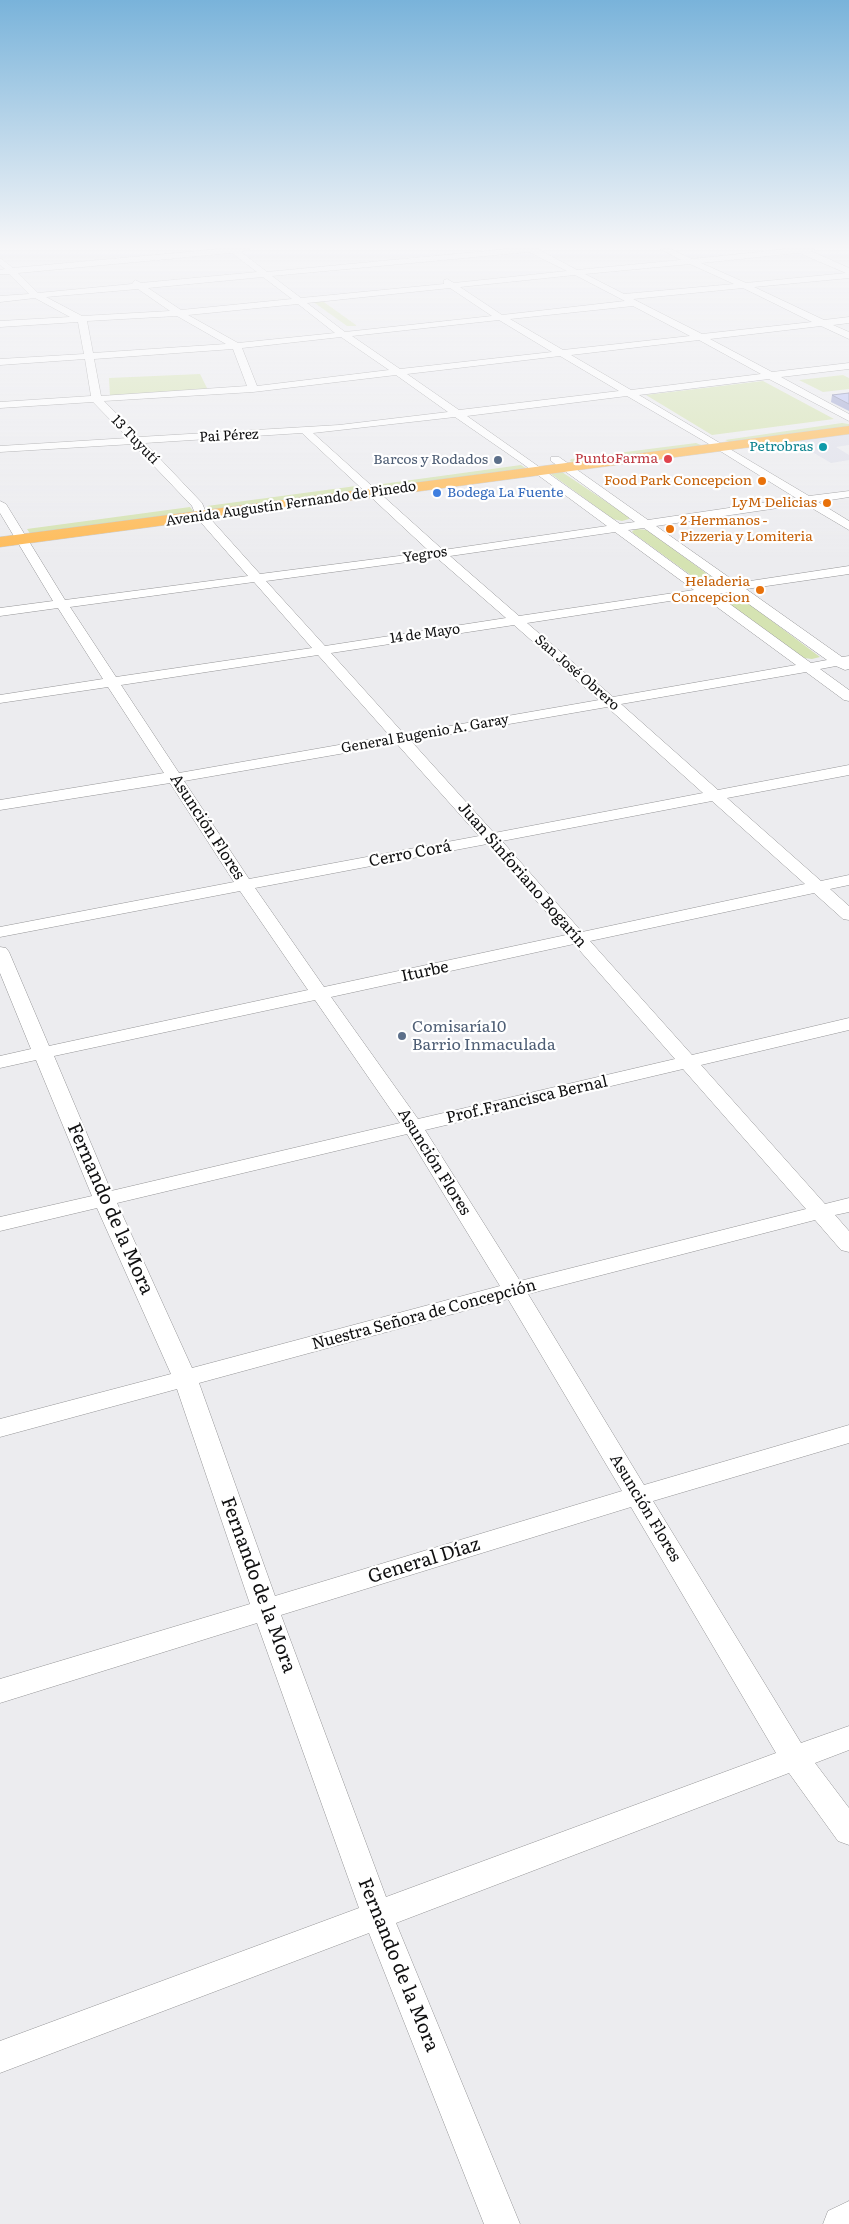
<!DOCTYPE html>
<html>
<head>
<meta charset="utf-8">
<style>
  body { margin:0 }
  canvas { display:block; background:#ececef }
</style>
</head>
<body>
<canvas width="849" height="2224"></canvas>
<script>
const ctx = document.querySelector('canvas').getContext('2d');
ctx.lineJoin = 'round';
function paint(path, color) {
  ctx.fillStyle = color;
  ctx.fill(path, 'evenodd');
}
function toPath(rows) {
  const path = new Path2D();
  for (const r of rows) {
    path.moveTo(r[0], r[1]);
    for (let i = 2; i < r.length; i += 2) path.lineTo(r[i], r[i + 1]);
  }
  return path;
}
function stroke(path, color, width, dash) {
  ctx.strokeStyle = color;
  ctx.lineWidth = width;
  ctx.lineCap = dash ? 'butt' : 'round';
  ctx.setLineDash(dash || []);
  ctx.stroke(path);
}
function drawText(font, color, halo, rows, align = 'center') {
  ctx.font = font + ' Literata,serif';
  ctx.lineWidth = 4.5;
  ctx.setLineDash([]);
  ctx.textBaseline = 'middle';
  ctx.strokeStyle = halo;
  ctx.fillStyle = color;
  for (const [text, x, y, turn = 0] of rows) {
    ctx.save();
    ctx.translate(x, y);
    ctx.rotate((+turn || 0) * Math.PI / 180);
    ctx.textAlign = isNaN(turn) ? turn : align;
    if (halo) ctx.strokeText(text, 0, 0);
    ctx.fillText(text, 0, 0);
    ctx.restore();
  }
}
const built = toPath([
  [849,432,849,445,836,447,849,455,849,460,831,463,792,440]
]);
const green = toPath([
  [321,300,356,325,356,326,347,326,312,301],
  [200,374,208,390,110,396,109,378],
  [843,375,849,378,849,389,823,392,799,380],
  [763,381,834,419,712,435,646,395],
  [842,423,849,424,849,428,730,442,725,440],
  [696,443,704,446,577,464,570,461,571,459],
  [521,465,527,469,380,489,375,485],
  [562,472,629,517,629,519,622,521,613,519,551,474],
  [356,486,361,491,212,511,207,506],
  [190,507,195,513,31,535,27,529],
  [637,529,647,530,721,584,712,586,703,584,633,533,632,531],
  [725,593,736,594,820,657,812,659,804,658,721,598,720,595]
]);
const minor = toPath([
  [219,249,250,249,241,252,267,272,507,249,538,249,577,270,681,260,660,249,671,249,692,259,786,249,815,249,811,251,849,268,849,278,754,287,824,320,849,317,849,323,833,325,849,332,849,339,821,326,710,339,772,372,849,363,849,369,781,377,849,414,849,421,769,379,639,395,809,496,849,491,849,497,818,502,849,521,849,530,805,504,656,526,737,583,849,566,849,574,746,589,842,657,849,656,849,669,845,670,836,666,820,669,849,690,849,701,844,700,806,672,621,704,718,790,849,765,849,775,727,798,821,881,849,875,849,885,830,889,849,906,849,920,843,919,814,893,590,941,692,1055,849,1018,849,1030,701,1065,825,1204,849,1198,849,1212,835,1215,849,1231,849,1252,841,1250,815,1220,528,1294,644,1485,849,1425,849,1443,653,1501,801,1743,849,1726,849,1750,815,1763,849,1808,849,1845,838,1841,789,1773,396,1923,520,2224,484,2224,369,1933,0,2073,0,2041,359,1908,257,1623,0,1703,0,1679,250,1604,177,1389,0,1437,0,1419,171,1374,97,1208,0,1231,0,1217,92,1196,36,1060,0,1068,0,1056,31,1049,0,973,0,947,6,948,9,952,49,1046,308,990,240,891,0,937,0,927,234,882,170,783,0,810,0,800,164,773,108,687,0,703,0,695,103,679,58,608,0,616,0,608,53,601,0,513,0,501,6,504,65,600,248,576,197,518,192,506,133,444,0,452,0,446,128,438,93,402,0,408,0,402,91,396,85,359,0,365,0,359,84,354,78,322,0,327,0,321,70,317,35,298,0,302,0,296,29,294,9,274,0,274,0,270,5,269,0,265,0,258,13,268,219,249],
  [529,252,567,271,454,283,447,279,444,280,444,284,301,298,272,276,529,252],
  [232,253,257,272,141,283,135,280,132,284,38,293,18,273,232,253],
  [799,253,846,273,746,283,701,263,799,253],
  [690,264,734,284,624,294,585,274,690,264],
  [575,275,625,301,502,315,460,287,575,275],
  [263,277,292,299,181,310,148,288,263,277],
  [450,288,492,316,345,332,307,303,450,288],
  [743,288,812,322,702,334,633,299,743,288],
  [138,289,170,311,82,316,46,297,138,289],
  [298,304,335,333,238,343,188,315,298,304],
  [633,306,690,336,563,350,510,319,633,306],
  [177,316,226,344,93,353,87,321,177,316],
  [499,320,552,352,400,369,352,336,499,320],
  [341,337,389,370,257,386,242,348,341,337],
  [699,340,761,374,631,390,571,355,699,340],
  [233,349,247,386,101,396,94,359,233,349],
  [560,356,619,391,459,410,407,374,560,356],
  [396,375,448,412,339,425,139,437,104,401,253,392,396,375],
  [627,396,704,441,796,498,648,520,559,457,551,457,551,461,635,522,620,524,467,416,627,396],
  [455,417,523,464,607,526,443,550,313,433,455,417],
  [302,433,430,552,260,574,207,515,202,503,145,443,302,433],
  [644,528,724,585,707,588,628,530,644,528],
  [615,532,694,590,519,616,450,556,615,532],
  [437,558,506,618,325,646,266,581,437,558],
  [254,582,312,648,116,677,70,607,254,582],
  [732,592,827,660,811,663,716,594,732,592],
  [702,596,796,665,613,697,527,623,702,596],
  [514,625,599,700,404,734,331,653,514,625],
  [318,655,390,736,179,773,121,685,318,655],
  [607,707,703,793,494,833,411,741,607,707],
  [397,744,479,836,249,879,184,781,397,744],
  [712,801,805,884,582,932,502,841,712,801],
  [487,844,566,935,324,987,255,888,487,844],
  [574,944,675,1059,418,1119,331,997,574,944],
  [315,1000,400,1123,111,1191,54,1056,315,1000],
  [683,1069,806,1209,520,1281,425,1130,683,1069],
  [407,1134,500,1286,192,1368,117,1203,407,1134],
  [508,1299,622,1491,275,1596,199,1383,508,1299],
  [631,1507,776,1753,386,1897,281,1615,631,1507],
  [849,2201,849,2224,823,2224,828,2211,849,2201]
]);
const highway = toPath([
  [849,426,849,434,0,547,0,537,849,426]
]);
const wall = toPath([
  [849,393,849,411,831,402,832,395]
]);
const building = toPath([
  [849,393,849,404,832,395,849,393]
]);
const markers = [
  [823,447,5,"#0f9aa8"],
  [668,459,5,"#e0444e"],
  [498,460,5,"#5c6f8a"],
  [762,481,5,"#e8710a"],
  [437,493,5,"#3f7fe0"],
  [827,503,5,"#e8710a"],
  [670,529,5,"#e8710a"],
  [760,590,5,"#e8710a"],
  [402,1036,5,"#5c6f8a"]
];
const farStreetnames = [
  ["Pai Pérez",229,436,-3],
  ["13 Tuyutí",135,440,46],
  ["Avenida Augustín Fernando de Pinedo",291,504,-8],
  ["Yegros",425,555,-8],
  ["14 de Mayo",425,634,-8],
  ["San José Obrero",577,673,41],
  ["General Eugenio A. Garay",425,734,-10]
];
const farCulturenames = [
  ["Petrobras",813,447]
];
const farHealthnames = [
  ["PuntoFarma",658,459]
];
const farServicenames = [
  ["Barcos y Rodados",488,460]
];
const farFoodnames = [
  ["Food Park Concepcion",752,481],
  ["LyM Delicias",817,503],
  ["2 Hermanos -",680,521,"left"],
  ["Pizzeria y Lomiteria",680,537,"left"],
  ["Heladeria",750,582],
  ["Concepcion",750,598]
];
const farShopnames = [
  ["Bodega La Fuente",447,493]
];
const streetNames = [
  ["Asunción Flores",207,827,57],
  ["Cerro Corá",410,854,-11],
  ["Juan Sinforiano Bogarín",522,875,49],
  ["Iturbe",425,972,-12],
  ["Prof.Francisca Bernal",527,1100,-13],
  ["Asunción Flores",434,1162,58],
  ["Nuestra Señora de Concepción",424,1315,-15],
  ["Asunción Flores",645,1508,59]
];
const serviceNames = [
  ["Comisaría10",412,1027],
  ["Barrio Inmaculada",412,1045]
];
const nearStreetnames = [
  ["Fernando de la Mora",110,1209,66],
  ["General Díaz",424,1561,-17],
  ["Fernando de la Mora",258,1585,70],
  ["Fernando de la Mora",398,1965,68]
];
paint(built, '#dfe0ea');
paint(green, '#d5e3b2');
stroke(minor, '#959597', 1);
stroke(highway, '#cacacb', 1);
paint(minor, '#fff');
paint(highway, '#febb58');
paint(wall, '#a2a8d2');
paint(building, '#bcc3f4');
stroke(building, '#8488ab', 1);
const sky = ctx.createLinearGradient(0, 0, 0, 560);
sky.addColorStop(0, '#79b3da');
sky.addColorStop(0.44, '#f6f6f8');
sky.addColorStop(1, '#f6f6f800');
ctx.fillStyle = sky;
ctx.fillRect(0, 0, 849, 560);
for (const [x, y, r, color] of markers) {
  const dot = new Path2D();
  dot.arc(x, y, r, 0, 2 * Math.PI);
  ctx.fillStyle = color;
  ctx.fill(dot);
  stroke(dot, '#fff', 2);
}
drawText('14px', '#101011', '#fff', farStreetnames);
drawText('14px', '#0d838f', '#fff', farCulturenames, 'right');
drawText('14px', '#be3a42', '#fff', farHealthnames, 'right');
drawText('14px', '#4e5e75', '#fff', farServicenames, 'right');
drawText('14px', '#c56008', '#fff', farFoodnames, 'right');
drawText('14px', '#366cbe', '#fff', farShopnames, 'left');
drawText('16px', '#101011', '#fff', streetNames);
drawText('16px', '#4e5e75', '#fff', serviceNames, 'left');
drawText('19px', '#101011', '#fff', nearStreetnames);
</script>
</body>
</html>
